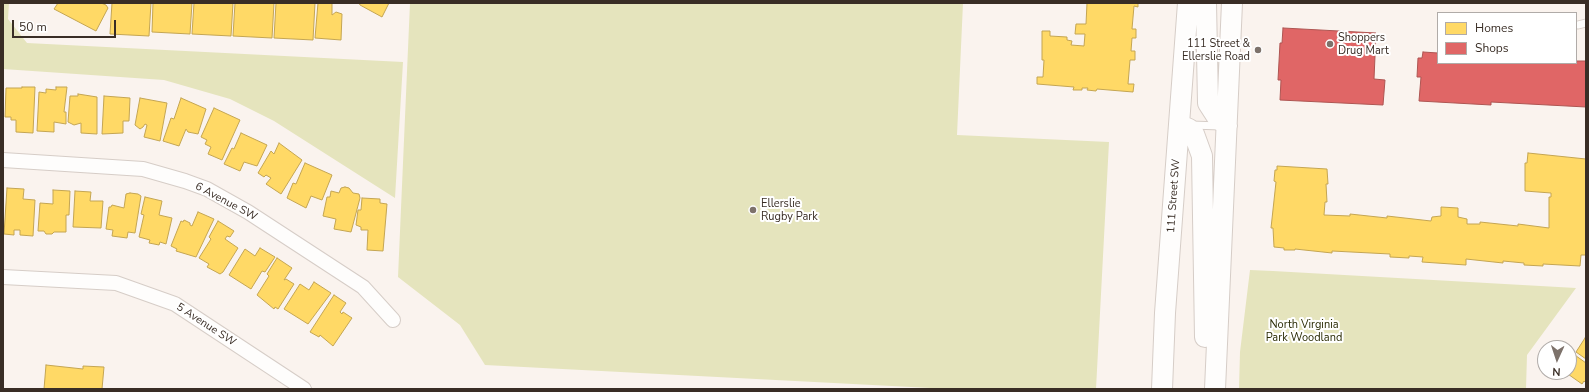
<!DOCTYPE html>
<html>
<head>
<meta charset="utf-8">
<style>
  body { margin:0 }
  #map { position:relative; width:1589px; height:392px; overflow:hidden; background:#faf3ee; font-family:"Nunito Sans",sans-serif }
  canvas { display:block }
  .frame { position:absolute; inset:0; border:4px solid #392d25; pointer-events:none }
  .legend { position:absolute; left:1437px; top:12px; width:140px; height:52px; box-sizing:border-box; background:#fff; border:1px solid #b0aba8; margin:0; padding:5px 7px; list-style:none; font-size:12px; color:#392d25 }
  .legend li { display:flex; align-items:center; gap:8px; height:20px }
  .legend b { width:20px; border:1px solid #b0aba8 }
  .north { position:absolute; left:1537px; top:340px; width:40px; height:40px; box-sizing:border-box; background:#fff; border:1px solid #b0aba8; border-radius:50%; rotate:183deg; font-size:11px; font-weight:700; line-height:16px; text-align:center; color:#392d25 }
  .north::after { content:''; display:block; margin:auto; width:14px; height:18px; background:#7d726b; clip-path:polygon(50% 0,100% 100%,50% 72%,0 100%) }
  .scale { position:absolute; left:12px; top:20px; width:104px; height:18px; box-sizing:border-box; border:2px solid #392d25; border-top:0; padding-left:5px; font-size:12px; line-height:14px; white-space:nowrap; color:#392d25; -webkit-text-stroke:3px #fff; paint-order:stroke }
</style>
</head>
<body>
<div id="map">
<canvas width="1589" height="392"></canvas>
<div class="frame"></div>
<ul class="legend">
<li><b style="height:11px;background:#ffd966"></b>Homes</li>
<li><b style="height:11px;background:#e06666"></b>Shops</li>
</ul>
<div class="north">N</div>
<div class="scale">50 m</div>
</div>
<script>
const ctx = document.querySelector('canvas').getContext('2d');
ctx.lineJoin = 'round';
function paint(path, color) {
  ctx.fillStyle = color;
  ctx.fill(path, 'evenodd');
}
function toPath(rows) {
  const path = new Path2D();
  for (const r of rows) {
    path.moveTo(r[0], r[1]);
    for (let i = 2; i < r.length; i += 2) path.lineTo(r[i], r[i + 1]);
  }
  return path;
}
function stroke(path, color, width, dash) {
  ctx.strokeStyle = color;
  ctx.lineWidth = width;
  ctx.lineCap = dash ? 'butt' : 'round';
  ctx.setLineDash(dash || []);
  ctx.stroke(path);
}
function drawText(font, color, halo, rows, align = 'center') {
  ctx.font = font + ' "Nunito Sans",sans-serif';
  ctx.lineWidth = 4;
  ctx.setLineDash([]);
  ctx.textBaseline = 'middle';
  ctx.strokeStyle = halo;
  ctx.fillStyle = color;
  for (const [text, x, y, turn = 0] of rows) {
    ctx.save();
    ctx.translate(x, y);
    ctx.rotate((+turn || 0) * Math.PI / 180);
    ctx.textAlign = isNaN(turn) ? turn : align;
    if (halo) ctx.strokeText(text, 0, 0);
    ctx.fillText(text, 0, 0);
    ctx.restore();
  }
}
const green = toPath([
  [3,3,9,3,8,19,27,43,403,62,395,198,274,121,230,99,164,80,3,69],
  [410,3,963,3,957,135,1109,142,1096,389,950,389,485,365,460,325,398,277],
  [1250,270,1273,271,1576,288,1527,355,1526,389,1239,389,1240,352]
]);
const homes = toPath([
  [58,3,101,3,106,5,108,8,96,31,54,9,58,3],
  [112,3,151,3,149,36,110,34,112,3],
  [153,3,192,3,190,34,152,32,153,3],
  [194,3,233,3,231,36,192,34,194,3],
  [235,3,274,3,272,38,233,36,235,3],
  [276,3,315,3,313,40,274,38,276,3],
  [318,3,332,3,332,15,336,12,342,14,341,40,315,38,318,3],
  [359,3,389,3,382,17,360,5,359,3],
  [1087,3,1138,3,1138,7,1134,6,1132,29,1136,29,1136,38,1132,38,1131,51,1135,51,1135,60,1130,60,1128,84,1134,84,1133,92,1097,89,1096,91,1087,90,1088,88,1082,88,1082,90,1073,90,1074,87,1037,84,1037,77,1043,77,1044,60,1042,60,1042,31,1050,31,1050,36,1067,37,1067,40,1072,41,1071,45,1084,46,1085,34,1075,34,1076,24,1086,24,1087,3],
  [22,87,35,87,33,133,16,132,16,120,11,120,11,117,5,117,6,88,22,88,22,87],
  [56,87,67,87,64,112,66,112,66,124,54,122,54,132,37,131,39,92,46,93,46,89,56,90,56,87],
  [78,94,97,97,97,134,81,133,81,123,74,125,68,122,70,96,78,96,78,94],
  [104,96,130,98,129,121,123,121,123,133,102,134,104,96],
  [140,98,167,103,160,141,144,137,147,125,145,124,143,127,140,129,135,125,140,98],
  [181,98,206,109,198,134,188,132,186,129,179,146,163,141,171,118,174,119,181,98],
  [214,108,240,120,222,160,208,154,211,147,205,144,207,140,201,137,214,108],
  [241,133,267,145,257,166,244,162,240,171,224,164,232,148,234,149,241,133],
  [279,143,302,160,281,194,266,184,271,178,266,175,264,177,258,173,271,151,274,154,279,143],
  [1528,153,1586,159,1586,255,1581,255,1580,266,1543,264,1543,266,1524,265,1524,263,1503,261,1503,263,1466,259,1466,265,1422,262,1423,257,1409,256,1409,258,1390,257,1390,254,1332,251,1332,253,1295,249,1295,250,1284,250,1284,248,1274,247,1273,228,1271,228,1276,182,1274,181,1275,170,1277,170,1277,166,1327,169,1328,184,1326,184,1327,202,1325,202,1324,215,1350,216,1350,214,1387,218,1387,216,1431,221,1432,217,1441,216,1441,207,1458,208,1458,217,1467,219,1467,224,1480,224,1480,222,1518,226,1518,224,1549,228,1549,197,1551,197,1551,193,1525,191,1525,163,1527,163,1528,153],
  [305,163,332,175,322,200,311,196,306,208,287,198,293,183,296,184,305,163],
  [345,187,349,188,353,193,359,194,360,198,351,232,334,229,336,219,323,216,327,197,330,197,331,191,339,193,341,188,345,187],
  [7,188,24,189,23,199,35,200,33,236,20,235,20,230,14,230,14,235,4,234,7,188],
  [53,190,70,191,69,215,66,215,66,232,54,232,52,234,46,234,44,231,38,231,40,203,53,204,53,190],
  [75,191,91,192,90,201,103,201,101,228,73,227,75,191],
  [130,193,138,194,141,196,135,233,128,232,127,238,112,236,113,230,106,229,109,207,111,207,112,205,124,208,126,194,130,193],
  [145,197,162,201,159,215,172,218,166,244,160,242,159,245,149,243,150,240,139,237,144,215,141,214,145,197],
  [362,198,380,199,380,203,387,204,383,251,367,250,368,230,361,230,361,227,356,225,358,210,361,210,362,198],
  [198,212,214,219,196,257,176,251,177,249,171,246,181,221,183,222,184,220,190,223,190,225,192,226,198,212],
  [218,221,234,231,230,237,227,236,225,239,238,248,223,272,220,274,207,267,209,264,199,258,211,239,209,237,218,221],
  [260,248,275,257,265,272,262,271,251,289,229,275,245,249,255,256,260,248],
  [277,258,292,268,284,280,286,279,294,284,278,309,275,307,274,309,257,295,269,276,267,274,277,258],
  [314,282,331,293,308,324,284,309,300,284,309,290,314,282],
  [334,295,346,303,340,312,342,314,343,312,352,318,333,346,320,335,319,337,310,332,334,295],
  [1585,338,1586,339,1586,359,1576,352,1585,338],
  [1572,353,1586,363,1586,383,1584,381,1582,384,1565,372,1569,372,1569,358,1572,353],
  [46,365,83,369,83,366,104,367,102,389,44,389,46,365]
]);
const shops = toPath([
  [1283,28,1376,33,1374,79,1385,80,1383,105,1280,100,1281,80,1278,80,1280,43,1282,43,1283,28],
  [1423,52,1438,53,1438,63,1576,63,1576,61,1586,61,1586,107,1491,102,1491,105,1419,101,1421,77,1417,77,1418,58,1422,58,1423,52]
]);
const service = toPath([
  [1578,25,1586,23],
  [1191,125,1221,126]
]);
const minor = toPath([
  [3,160,143,169,185,181,207,189,248,212,363,287,393,320],
  [3,277,116,283,175,304,304,389]
]);
const secondary = toPath([
  [1206,3,1208,103,1217,117,1227,126],
  [1180,125,1189,129,1194,134,1202,156,1205,337],
  [1162,389,1165,313,1188,3],
  [1215,389,1232,3]
]);
const markers = [
  [1330,44,4,"#7d726b"],
  [1258,50,4,"#7d726b"],
  [753,210,4,"#7d726b"]
];
const poiNames = [
  ["Shoppers",1338,38],
  ["Drug Mart",1338,51],
  ["111 Street &",1250,44,"right"],
  ["Ellerslie Road",1250,57,"right"],
  ["Ellerslie",761,204],
  ["Rugby Park",761,217]
];
const streetNames = [
  ["111 Street SW",1174,196,-86],
  ["6 Avenue SW",226,202,28],
  ["5 Avenue SW",206,325,33]
];
const parkNames = [
  ["North Virginia",1304,325],
  ["Park Woodland",1304,338]
];
paint(green, '#e5e4bd');
paint(homes, '#ffd966');
stroke(homes, '#c4a552', 1);
paint(shops, '#e06666');
stroke(shops, '#ae5552', 1);
stroke(service, '#d6cdc7', 9);
stroke(minor, '#d6cdc7', 16);
stroke(secondary, '#d6cdc7', 22);
stroke(service, '#fefdfc', 7);
stroke(minor, '#fefdfc', 14);
stroke(secondary, '#fefdfc', 20);
for (const [x, y, r, color] of markers) {
  const dot = new Path2D();
  dot.arc(x, y, r, 0, 2 * Math.PI);
  ctx.fillStyle = color;
  ctx.fill(dot);
  stroke(dot, '#fff', 1.5);
}
drawText('11px', '#392d25', '#fff', poiNames, 'left');
drawText('11px', '#392d25', '#fff', streetNames);
drawText('11px', '#2b2c06', '#fff', parkNames);
</script>
</body>
</html>
